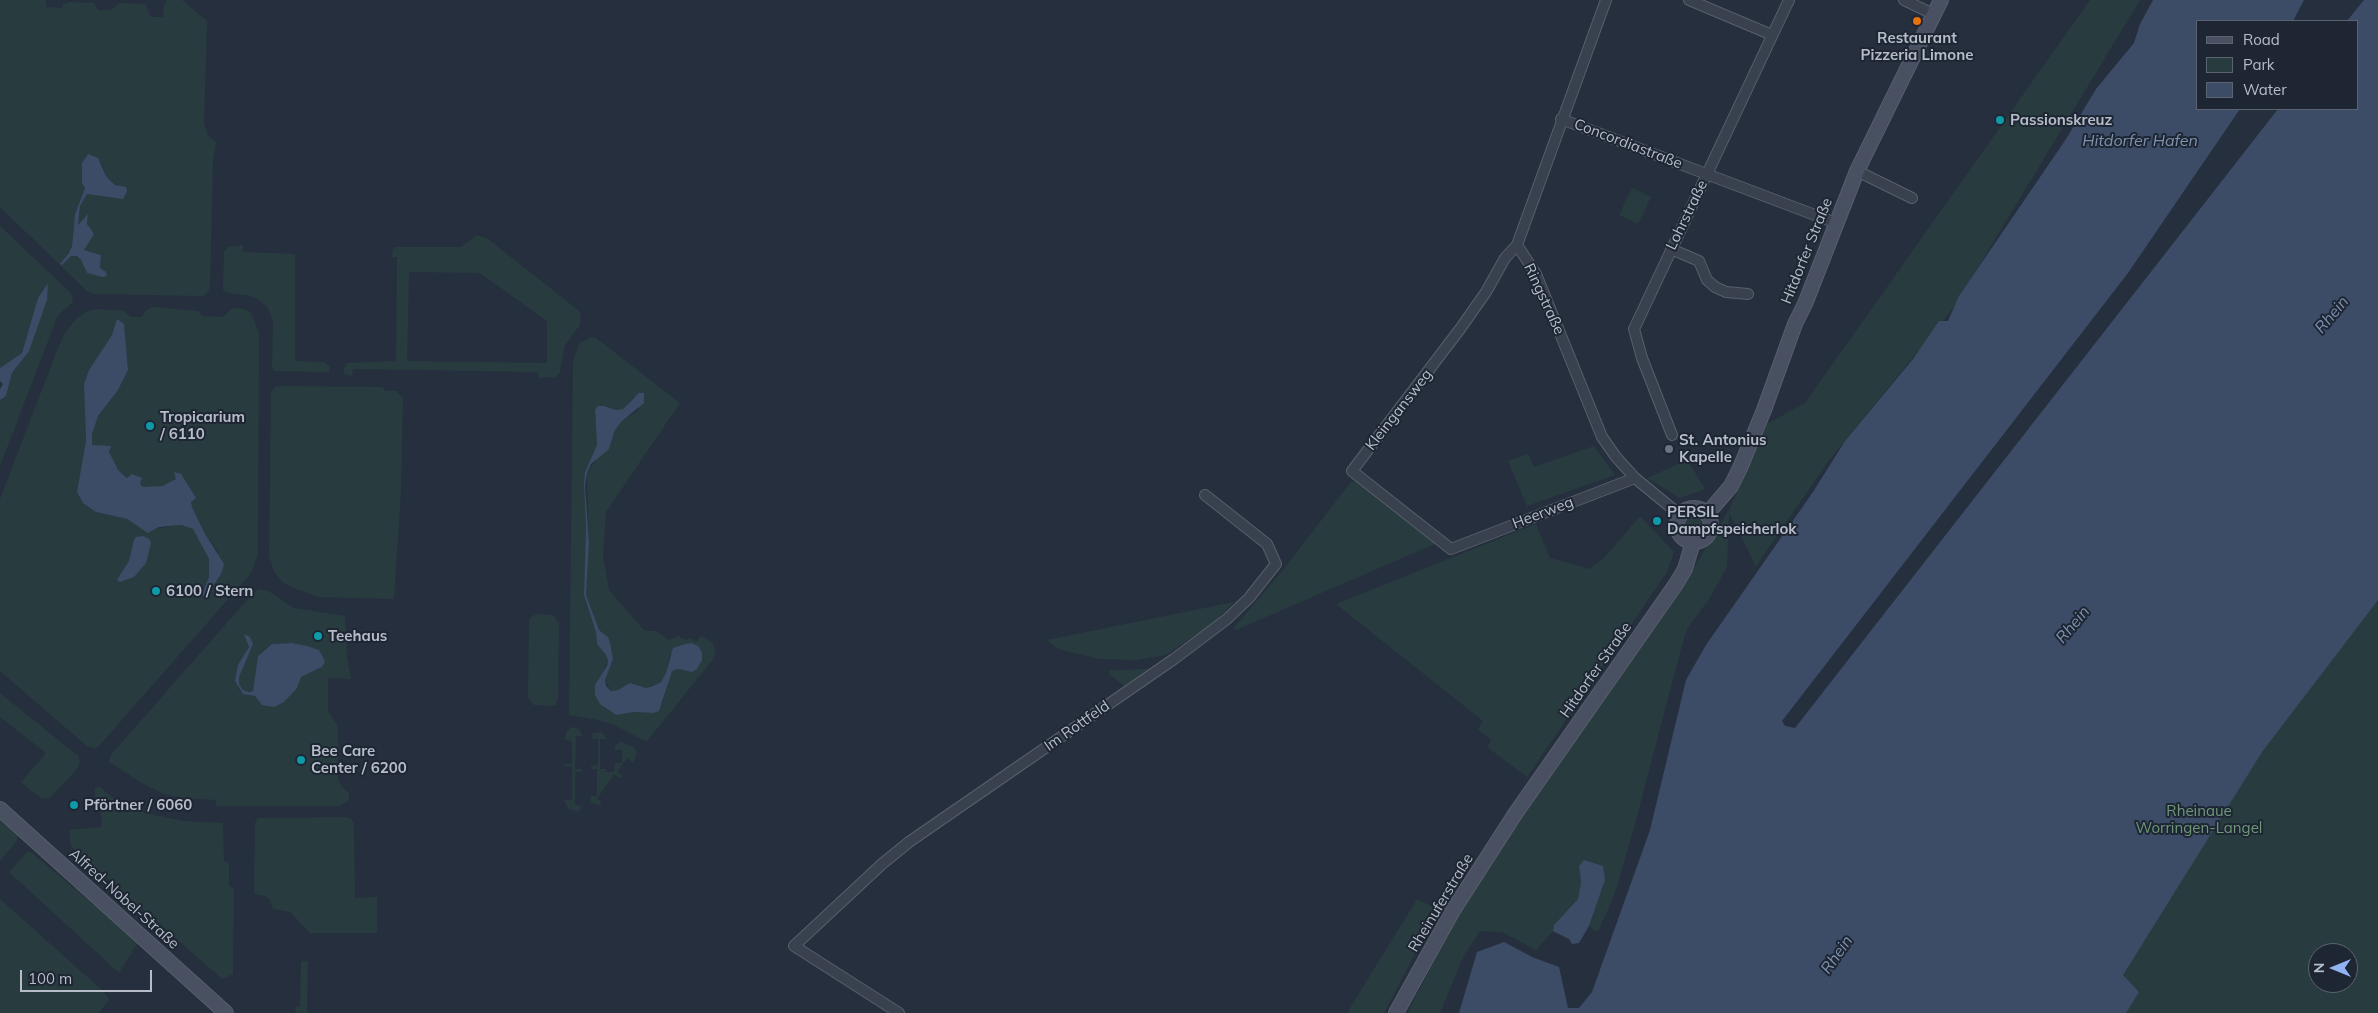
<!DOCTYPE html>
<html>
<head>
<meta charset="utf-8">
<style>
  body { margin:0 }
  #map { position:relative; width:2378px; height:1013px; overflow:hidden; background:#262f3e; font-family:Mulish,sans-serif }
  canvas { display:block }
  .legend { position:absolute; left:2196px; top:20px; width:162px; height:90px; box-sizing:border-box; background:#1e2634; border:1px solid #5b6270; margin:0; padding:6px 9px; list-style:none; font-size:15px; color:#b6bdc9 }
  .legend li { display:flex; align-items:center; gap:10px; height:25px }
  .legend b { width:25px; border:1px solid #5b6270 }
  .north { position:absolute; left:2308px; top:943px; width:50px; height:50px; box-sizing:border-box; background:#1e2634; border:1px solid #5b6270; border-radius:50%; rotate:270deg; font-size:14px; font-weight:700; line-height:20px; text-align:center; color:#b6bdc9 }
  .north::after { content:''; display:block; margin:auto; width:18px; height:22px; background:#90b3f4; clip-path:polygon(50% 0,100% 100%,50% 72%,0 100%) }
  .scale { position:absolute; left:20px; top:970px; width:132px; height:22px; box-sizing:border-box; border:2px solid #b6bdc9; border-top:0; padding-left:6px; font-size:15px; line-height:18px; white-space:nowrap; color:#b6bdc9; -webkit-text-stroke:4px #1e2634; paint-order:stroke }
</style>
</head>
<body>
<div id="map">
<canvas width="2378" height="1013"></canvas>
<ul class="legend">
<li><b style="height:6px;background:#485061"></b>Road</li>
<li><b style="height:14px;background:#283c3f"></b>Park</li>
<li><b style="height:14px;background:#3c4c67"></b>Water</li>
</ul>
<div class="north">N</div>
<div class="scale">100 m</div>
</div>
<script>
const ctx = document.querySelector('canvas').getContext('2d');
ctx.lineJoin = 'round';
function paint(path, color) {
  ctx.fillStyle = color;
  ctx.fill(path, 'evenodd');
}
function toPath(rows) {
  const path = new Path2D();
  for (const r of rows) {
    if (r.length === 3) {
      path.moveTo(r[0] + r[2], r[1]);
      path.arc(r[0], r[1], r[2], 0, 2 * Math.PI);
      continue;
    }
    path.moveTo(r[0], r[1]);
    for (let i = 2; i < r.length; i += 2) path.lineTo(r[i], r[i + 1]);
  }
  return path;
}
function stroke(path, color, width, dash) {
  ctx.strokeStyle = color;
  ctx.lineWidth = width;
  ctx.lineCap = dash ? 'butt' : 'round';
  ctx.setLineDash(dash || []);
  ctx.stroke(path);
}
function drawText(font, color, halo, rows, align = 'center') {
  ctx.font = font + ' Mulish,sans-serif';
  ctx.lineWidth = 4;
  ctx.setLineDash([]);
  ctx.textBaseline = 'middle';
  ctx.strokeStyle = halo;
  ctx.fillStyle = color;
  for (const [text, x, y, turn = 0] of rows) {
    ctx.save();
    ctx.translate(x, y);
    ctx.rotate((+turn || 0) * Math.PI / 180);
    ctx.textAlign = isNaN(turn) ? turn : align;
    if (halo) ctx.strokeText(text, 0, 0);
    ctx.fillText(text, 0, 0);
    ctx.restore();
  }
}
const green = toPath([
  [0,0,46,0,46,7,62,8,63,4,70,2,94,3,98,10,111,10,119,3,145,4,151,17,163,17,164,4,167,0,182,0,207,21,204,124,208,136,216,142,213,161,210,288,208,292,203,296,95,294,88,292,0,207],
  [88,154,102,164,106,176,116,185,118,198,113,196,87,194,80,206,78,225,88,216,87,224,91,232,84,250,101,255,100,268,102,277,87,273,81,260,77,256,71,256,62,265,61,263,69,253,72,246,75,214,85,188,82,163],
  [2090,0,2140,0,1954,307,1830,459,1756,566,1729,512,1727,567,1709,599,1687,629,1682,645,1636,820,1615,893,1599,930,1594,931,1589,926,1605,880,1603,866,1579,866,1581,882,1578,899,1554,925,1553,931,1536,950,1502,932,1480,931,1464,955,1440,1013,1407,1013,1461,910,1517,822,1692,571,1729,510,1767,424,1805,403],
  [1632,188,1651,197,1638,224,1619,215],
  [0,226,71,293,73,302,58,315,0,466,0,400,6,396,12,373,18,366,45,307,48,284,38,298,22,353,0,368],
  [477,235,488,239,578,310,581,315,580,325,565,345,560,372,556,377,539,378,538,372,353,369,352,376,345,374,343,370,347,363,396,361,397,257,392,257,393,249,396,247,461,247],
  [409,272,480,273,547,321,547,363,407,361],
  [243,245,243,252,295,254,295,361,325,362,330,367,329,372,274,371,272,367,273,321,268,308,258,299,247,295,228,293,223,290,224,252,228,247],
  [2378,300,2378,1013,1823,1013],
  [2318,953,2348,953,2348,983,2318,983],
  [153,307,198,311,203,316,223,317,232,308,243,309,251,313,256,325,259,333,258,553,251,573,99,746,95,748,87,746,0,671,0,499,58,348,65,333,76,319,87,311,98,309,124,311,131,317,142,317,146,310],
  [117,320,124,325,128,370,118,390,98,416,92,434,92,445,109,449,111,458,118,470,128,478,132,474,141,478,140,484,143,487,157,487,171,483,177,477,175,472,196,498,191,502,192,507,204,532,218,552,221,574,206,597,203,596,203,592,209,577,209,559,193,529,181,525,153,529,138,527,127,519,96,512,83,503,77,492,86,441,84,384,89,370,112,335],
  [590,337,596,338,680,403,606,512,603,555,609,590,645,631,656,631,669,640,678,636,687,640,691,638,696,642,701,636,712,642,715,649,714,658,648,740,643,740,614,725,599,720,569,715,573,360,579,344],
  [634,397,639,410,622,421,615,430,609,449,598,457,587,473,589,542,586,595,599,630,608,637,610,642,613,659,605,680,611,691,618,690,630,683,646,688,661,682,666,673,670,654,692,672,678,669,672,671,668,678,663,702,653,713,634,712,616,715,605,708,603,673,608,661,606,655,597,644,596,632,584,595,586,528,584,484,585,472,597,445,595,411,598,406,604,406,616,410,623,409],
  [276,386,382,387,386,391,396,391,403,398,401,490,394,599,319,597,291,587,282,582,274,571,269,556,271,393],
  [1594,446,1615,475,1527,506,1508,461,1528,454,1534,467],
  [1687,460,1705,489,1680,498,1647,478],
  [1356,481,1437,543,1236,630,1234,628,1282,571,1351,482],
  [1695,525,10],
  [1640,516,1674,552,1667,572,1527,777,1487,747,1491,740,1478,729,1483,721,1336,604,1536,524,1550,558,1590,569,1604,558],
  [260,589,268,591,294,608,345,616,347,658,351,679,328,678,328,711,338,726,338,780,342,787,349,793,349,800,340,806,216,806,216,800,184,798,164,794,142,783,109,762,110,756,254,592],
  [245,635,252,641,253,644,239,677,239,684,243,690,253,692,258,656,272,644,292,643,319,650,322,667,301,677,297,688,250,696,238,689,239,665,249,647],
  [1234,602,1214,622,1166,655,1136,660,1100,659,1058,649,1047,640],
  [536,614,553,615,559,623,558,698,555,705,550,706,534,705,528,698,529,619],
  [1149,669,1127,688,1109,674,1110,670],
  [0,693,78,756,80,762,76,770,50,798,42,799,21,782,46,753,0,717],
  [571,727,579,729,583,736,576,736,575,769,582,769,582,772,575,772,575,805,582,806,578,812,568,808,564,800,572,800,572,766,564,766,565,764,572,764,572,741,565,740,566,733],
  [602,732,607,739,600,739,600,769,606,769,606,772,614,772,615,763,622,763,622,750,615,750,615,745,621,742,634,747,637,753,633,763,627,758,617,772,623,776,621,778,614,774,597,799,602,803,599,805,591,802,590,796,597,796,597,769,591,769,591,766,598,765,598,739,591,739,593,733],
  [100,787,119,803,145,813,183,821,223,823,224,861,229,863,229,886,234,889,233,974,222,979,71,846,69,830,102,827,100,801,95,801,95,788],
  [346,817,351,819,354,824,355,898,377,897,377,933,310,933,290,912,273,909,270,900,265,896,254,894,255,823,258,818,263,818],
  [0,819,17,834,17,841,0,861],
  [27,852,32,853,137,941,137,944,119,973,9,872],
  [0,899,103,991,109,999,99,1013,0,1013],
  [1417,899,1438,910,1384,1013,1347,1013],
  [301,961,308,962,307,1013,297,1013,295,1009,295,1007,300,1006]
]);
const water = toPath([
  [2153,0,2304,0,2293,21,2197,21,2197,109,2240,109,2128,273,1782,721,1785,726,1795,728,2278,109,2357,109,2357,21,2347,21,2364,0,2378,0,2378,600,2262,752,2123,975,2139,992,2126,1013,1459,1013,1477,952,1504,942,1532,957,1559,967,1568,1008,1579,1008,1592,992,1650,830,1686,680,1706,645,1813,492,1845,441,1913,359,1939,321,1948,321,1959,296,2066,139,2096,89,2134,43,2140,24],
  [88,154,98,158,106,176,115,185,126,187,127,191,123,199,87,194,80,206,78,225,88,214,87,224,94,234,84,250,101,255,100,268,106,272,107,276,102,277,87,273,81,260,77,256,71,256,62,265,60,264,69,253,72,246,75,214,85,188,82,183,82,163],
  [48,283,47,300,29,351,12,373,6,396,0,400,0,389,3,384,0,381,0,368,22,353,38,298],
  [117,319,124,324,128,370,118,390,98,416,92,434,92,445,111,446,109,452,118,470,127,478,132,474,142,478,140,484,143,487,162,486,176,479,174,472,181,474,196,498,191,502,192,507,204,532,224,564,221,574,206,597,203,596,203,592,209,577,209,559,193,529,181,525,159,527,148,533,127,519,96,512,83,503,77,492,86,441,84,384,89,370,112,335],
  [639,393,644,393,644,403,622,421,615,430,609,449,591,464,587,473,585,485,589,543,586,595,599,630,608,637,610,642,613,659,605,680,606,686,611,691,618,690,630,683,646,688,653,686,661,682,666,673,673,648,682,645,691,643,698,646,702,652,702,660,697,669,692,672,678,669,672,671,659,711,653,713,634,712,616,715,600,704,595,695,595,685,607,666,608,661,606,655,597,644,596,632,584,595,586,528,584,484,585,472,597,445,595,410,598,406,604,406,616,410,623,409],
  [143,536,149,539,151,543,146,563,134,577,120,582,117,580,129,561,134,540,136,537],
  [244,634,250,637,253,644,239,677,239,684,243,690,249,692,253,691,258,656,272,644,292,643,307,646,319,650,325,661,322,667,301,677,297,688,284,702,274,707,262,705,255,696,243,694,235,681,238,665,249,647],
  [1584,860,1603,866,1605,880,1589,926,1579,943,1572,944,1569,939,1553,931,1554,925,1578,899,1581,882,1579,866]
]);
const street = toPath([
  [1606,0,1517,245,1536,274,1602,437,1616,457,1635,478,1680,515],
  [1689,0,1772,35],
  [1904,0,1933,14],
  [1561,119,1836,223],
  [1857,171,1912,198],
  [1517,245,1505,258,1486,292,1460,329,1352,471,1451,549,1635,478],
  [1671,249,1699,261,1707,280,1715,287,1726,292,1748,294],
  [1672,435,1642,358,1634,329,1789,0],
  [899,1013,794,946,882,864,909,842,1174,659,1227,619,1249,598,1276,564,1267,544,1205,495]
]);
const secondary = toPath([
  [1694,525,17],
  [1708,513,1731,486,1740,468,1764,410,1795,324,1805,304,1857,171,1941,0],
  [0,809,226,1013],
  [1396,1013,1452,912,1515,814,1676,584,1685,569,1693,542]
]);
const markers = [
  [1917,21,5,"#e8710a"],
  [2000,120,5,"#0f9aa8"],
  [150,426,5,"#0f9aa8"],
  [1669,449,5,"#6b7280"],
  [1657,521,5,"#0f9aa8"],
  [156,591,5,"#0f9aa8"],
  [318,636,5,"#0f9aa8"],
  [301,760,5,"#0f9aa8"],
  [74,805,5,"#0f9aa8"]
];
const poiNames = [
  ["Restaurant",1917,38,"center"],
  ["Pizzeria Limone",1917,55,"center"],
  ["Passionskreuz",2010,120],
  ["Tropicarium",160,417],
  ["/ 6110",160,434],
  ["St. Antonius",1679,440],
  ["Kapelle",1679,457],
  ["PERSIL",1667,512],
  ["Dampfspeicherlok",1667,529],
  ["6100 / Stern",166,591],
  ["Teehaus",328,636],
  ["Bee Care",311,751],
  ["Center / 6200",311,768],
  ["Pförtner / 6060",84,805]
];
const streetNames = [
  ["Concordiastraße",1628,144,21],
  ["Lohrstraße",1687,215,-64],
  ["Hitdorfer Straße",1807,251,-68],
  ["Ringstraße",1544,299,65],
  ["Kleingansweg",1399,410,-52],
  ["Heerweg",1543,513,-21],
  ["Hitdorfer Straße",1596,670,-55],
  ["Im Rottfeld",1077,726,-35],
  ["Alfred-Nobel-Straße",124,899,42],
  ["Rheinuferstraße",1441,903,-59]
];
const parkNames = [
  ["Rheinaue",2199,811],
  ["Worringen-Langel",2199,828]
];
const waterNames = [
  ["Hitdorfer Hafen",2140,141],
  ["Rhein",2332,315,-50],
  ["Rhein",2073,625,-50],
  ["Rhein",1837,955,-55]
];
paint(green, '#283c3f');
paint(water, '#3c4c67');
stroke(street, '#585f6c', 12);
stroke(secondary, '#585f6c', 16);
stroke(street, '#3a414e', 10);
stroke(secondary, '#485061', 14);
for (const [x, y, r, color] of markers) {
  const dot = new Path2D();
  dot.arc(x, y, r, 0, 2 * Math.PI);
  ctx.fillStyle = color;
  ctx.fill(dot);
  stroke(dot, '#1e2634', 2);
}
drawText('bold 15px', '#b6bdc9', '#1e2634', poiNames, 'left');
drawText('15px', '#b6bdc9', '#1e2634', streetNames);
drawText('15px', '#6e9979', '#1e2634', parkNames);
drawText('italic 16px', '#7e92b0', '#1e2634', waterNames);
</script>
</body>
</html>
